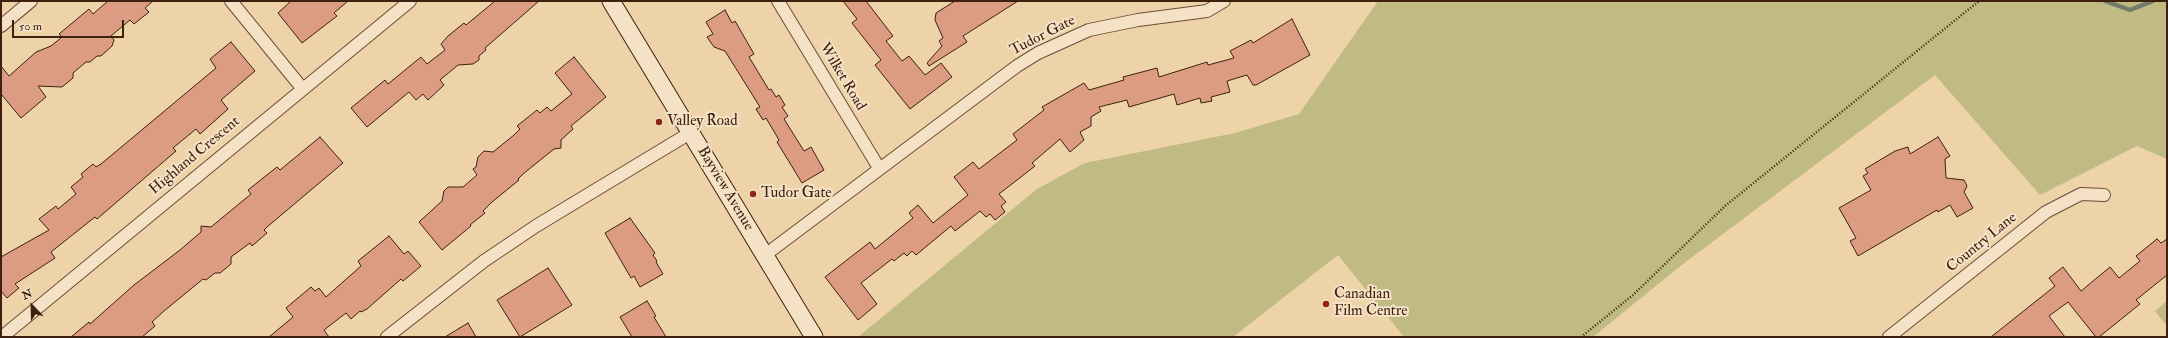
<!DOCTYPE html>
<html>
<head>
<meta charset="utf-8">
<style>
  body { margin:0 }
  #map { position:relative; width:2168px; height:338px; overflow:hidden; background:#efd3a8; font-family:"IM FELL Double Pica",serif }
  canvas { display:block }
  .frame { position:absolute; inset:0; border:2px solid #3e200f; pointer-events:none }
  .north { position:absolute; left:12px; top:286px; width:40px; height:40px; -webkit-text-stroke:3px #f5e2c6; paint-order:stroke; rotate:337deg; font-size:11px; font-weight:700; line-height:16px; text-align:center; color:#3e200f }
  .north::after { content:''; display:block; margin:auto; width:14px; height:18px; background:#3e200f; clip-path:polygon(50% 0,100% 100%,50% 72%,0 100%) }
  .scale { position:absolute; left:12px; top:20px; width:112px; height:18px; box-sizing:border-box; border:2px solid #3e200f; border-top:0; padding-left:5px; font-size:12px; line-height:14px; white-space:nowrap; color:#3e200f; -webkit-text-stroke:3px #f5e2c6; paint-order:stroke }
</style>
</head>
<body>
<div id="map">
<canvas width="2168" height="338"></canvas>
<div class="frame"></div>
<div class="north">N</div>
<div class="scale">50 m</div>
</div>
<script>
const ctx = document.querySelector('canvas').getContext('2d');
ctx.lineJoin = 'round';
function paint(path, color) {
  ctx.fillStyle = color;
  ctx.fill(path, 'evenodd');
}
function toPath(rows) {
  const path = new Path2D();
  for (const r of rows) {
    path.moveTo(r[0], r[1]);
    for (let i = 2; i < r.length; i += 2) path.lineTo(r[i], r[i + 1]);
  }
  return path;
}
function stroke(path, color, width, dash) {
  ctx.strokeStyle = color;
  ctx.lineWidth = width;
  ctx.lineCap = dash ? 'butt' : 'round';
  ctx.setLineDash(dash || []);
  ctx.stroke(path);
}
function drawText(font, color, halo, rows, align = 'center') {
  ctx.font = font + ' "IM FELL Double Pica",serif';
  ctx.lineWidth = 4;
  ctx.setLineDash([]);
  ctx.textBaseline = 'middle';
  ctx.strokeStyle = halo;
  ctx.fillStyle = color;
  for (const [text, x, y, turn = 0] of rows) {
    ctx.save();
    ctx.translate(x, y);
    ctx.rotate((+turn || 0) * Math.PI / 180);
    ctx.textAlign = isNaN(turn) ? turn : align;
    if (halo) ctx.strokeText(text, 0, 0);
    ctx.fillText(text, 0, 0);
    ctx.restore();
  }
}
const green = toPath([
  [1378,1,2167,1,2167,159,2137,146,2040,195,1935,75,1683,264,1593,337,1404,337,1338,255,1233,337,858,337,1037,189,1085,163,1235,133,1299,114],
  [2167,301,2167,326,2155,311]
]);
const stream = toPath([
  [2105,1,2130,10,2153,1]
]);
const building = toPath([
  [108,1,153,1,145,8,149,12,134,24,130,20,111,36,114,40,112,46,101,56,97,56,90,62,86,62,73,73,73,78,62,87,38,86,46,97,21,118,1,94,1,66,9,76,36,52,51,46,62,37,59,34,89,9,93,14,108,1],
  [291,1,348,1,334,13,337,16,302,43,278,13,291,1],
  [495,1,539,1,485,48,486,50,479,56,479,60,473,64,458,65,440,80,444,85,428,100,423,94,416,100,409,92,367,127,351,108,385,80,388,84,421,57,427,64,445,50,441,44,448,36,464,23,466,25,495,1],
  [843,1,866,1,893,36,886,41,902,61,909,56,925,75,941,63,952,77,910,109,875,65,881,60,852,23,857,19,843,1],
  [955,1,1018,1,963,36,967,42,929,66,927,63,942,46,939,41,943,38,935,20,936,13,955,1],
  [725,10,732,23,735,21,754,54,749,57,769,90,771,89,776,97,779,95,785,105,782,107,788,116,784,119,804,151,811,147,824,170,802,183,777,142,779,140,766,118,763,120,756,109,760,107,725,51,714,47,707,37,713,34,706,22,725,10],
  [1292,19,1310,55,1256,85,1253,85,1247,75,1227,81,1230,92,1211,97,1212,101,1201,103,1200,98,1177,105,1174,94,1129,107,1127,100,1099,107,1101,111,1091,117,1091,126,1080,132,1084,140,1070,152,1060,139,1032,163,1035,166,999,194,1006,202,1001,206,1005,212,995,220,990,214,986,217,980,211,955,231,951,226,916,255,912,251,907,256,904,253,894,261,892,259,861,283,877,304,858,320,825,277,870,242,875,249,913,218,909,213,918,205,933,223,968,195,954,177,973,162,979,169,1017,140,1013,134,1044,110,1042,107,1084,83,1089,90,1124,80,1123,77,1157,68,1159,77,1207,62,1208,65,1234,58,1230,51,1251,40,1253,43,1292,19],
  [231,42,255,71,221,100,228,109,200,134,196,129,173,148,176,151,97,219,95,217,51,252,55,258,15,284,19,288,7,298,1,291,1,257,49,230,39,219,56,206,58,209,76,194,71,187,83,177,81,174,93,164,96,167,101,164,216,68,210,59,231,42],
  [574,57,606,97,571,126,573,129,561,140,561,148,554,149,523,174,518,179,519,180,492,202,483,211,485,213,470,225,471,226,442,250,419,222,442,201,444,191,448,187,463,187,477,175,473,169,476,167,478,157,484,151,493,152,514,135,520,129,517,126,537,110,540,113,547,107,551,111,572,94,555,73,574,57],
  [320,137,343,163,267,227,264,230,267,233,252,246,250,243,231,257,231,264,220,273,215,273,206,280,203,279,164,311,152,322,155,326,142,337,71,337,89,322,90,324,134,285,180,250,201,232,201,226,211,227,251,194,248,190,277,167,280,170,320,137],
  [1938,137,1950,156,1945,159,1946,178,1964,180,1967,186,1964,192,1973,208,1957,217,1950,205,1938,212,1937,210,1858,256,1850,241,1856,238,1839,208,1871,190,1863,176,1868,173,1865,169,1895,151,1908,147,1910,154,1938,137],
  [630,218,655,253,653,255,657,261,656,262,663,274,640,287,634,276,631,278,605,233,630,218],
  [389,236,404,254,408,251,421,266,403,281,401,279,367,309,361,312,360,311,351,319,346,313,324,330,329,337,269,337,293,317,286,308,311,287,315,291,319,288,326,297,361,266,358,261,389,236],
  [2157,239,2161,243,2167,239,2167,275,2136,300,2140,304,2099,337,2096,337,2068,302,2049,316,2065,337,1991,337,2055,286,2049,278,2063,267,2081,291,2110,267,2119,278,2140,261,2136,256,2157,239],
  [548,268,572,305,520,337,497,300,548,268],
  [647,301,656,316,654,317,666,337,632,337,620,317,647,301],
  [468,323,476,337,445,337,468,323]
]);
const path = toPath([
  [1581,337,1633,295,1725,206,1979,1]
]);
const street = toPath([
  [231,1,302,88],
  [778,1,879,168],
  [1,26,31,1],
  [765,255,1017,66,1038,53,1089,30,1138,20,1207,11,1224,1],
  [2,337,410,1],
  [387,337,484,261,536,226,690,133],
  [1889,337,2046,212,2081,194,2104,195]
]);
const secondary = toPath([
  [611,1,814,337]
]);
const markers = [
  [659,122,4,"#8f2418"],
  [753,194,4,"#8f2418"],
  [1326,304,4,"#8f2418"]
];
const streetNames = [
  ["Tudor Gate",1043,36,-27],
  ["Wilket Road",842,77,59],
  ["Highland Crescent",195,156,-40],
  ["Bayview Avenue",725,189,59],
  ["Country Lane",1982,243,-39]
];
const poiNames = [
  ["Valley Road",667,122],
  ["Tudor Gate",761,194],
  ["Canadian",1334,295],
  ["Film Centre",1334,312]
];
paint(green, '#bfbb83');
stroke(stream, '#757b6a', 4.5);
paint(building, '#dc9b83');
stroke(building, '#3e200f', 1);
stroke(street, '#6a4d35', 14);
stroke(secondary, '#3e200f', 19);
stroke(path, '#3e200f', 2.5, [1, 2]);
stroke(street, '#f5e2c6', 12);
stroke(secondary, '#f5e2c6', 17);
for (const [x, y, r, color] of markers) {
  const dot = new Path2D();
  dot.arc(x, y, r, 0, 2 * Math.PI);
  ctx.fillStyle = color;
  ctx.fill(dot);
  stroke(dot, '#f5e2c6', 1.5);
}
drawText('15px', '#3e200f', '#f5e2c6', streetNames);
drawText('15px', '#3e200f', '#f5e2c6', poiNames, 'left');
</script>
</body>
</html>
